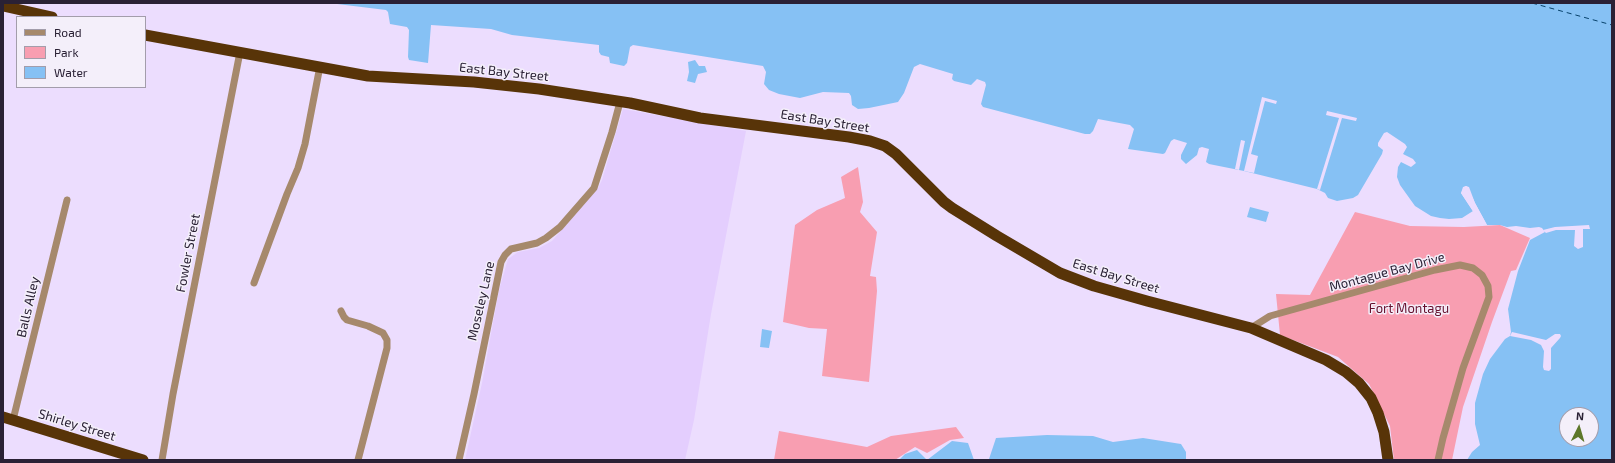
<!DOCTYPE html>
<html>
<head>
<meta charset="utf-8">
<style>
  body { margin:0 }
  #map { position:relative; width:1615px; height:463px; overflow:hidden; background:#ecddfe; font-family:"Exo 2",sans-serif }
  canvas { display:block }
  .frame { position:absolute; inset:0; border:4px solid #2a2135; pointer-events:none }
  .legend { position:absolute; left:16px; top:16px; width:130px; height:72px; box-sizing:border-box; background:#f4effa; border:1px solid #a39dab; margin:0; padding:5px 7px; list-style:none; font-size:12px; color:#2a2135 }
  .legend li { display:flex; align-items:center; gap:8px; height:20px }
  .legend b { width:20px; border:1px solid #a39dab }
  .north { position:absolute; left:1559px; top:407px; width:40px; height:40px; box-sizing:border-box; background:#f4effa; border:1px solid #a39dab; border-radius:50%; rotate:5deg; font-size:11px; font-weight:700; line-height:16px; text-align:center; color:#2a2135 }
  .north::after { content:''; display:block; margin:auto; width:14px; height:18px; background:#5d772a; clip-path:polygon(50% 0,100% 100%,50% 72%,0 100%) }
</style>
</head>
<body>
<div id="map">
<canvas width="1615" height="463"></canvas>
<div class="frame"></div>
<ul class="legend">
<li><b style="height:5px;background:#a6896c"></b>Road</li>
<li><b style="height:11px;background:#f89eb1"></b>Park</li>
<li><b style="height:11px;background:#86c1f4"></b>Water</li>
</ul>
<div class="north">N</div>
</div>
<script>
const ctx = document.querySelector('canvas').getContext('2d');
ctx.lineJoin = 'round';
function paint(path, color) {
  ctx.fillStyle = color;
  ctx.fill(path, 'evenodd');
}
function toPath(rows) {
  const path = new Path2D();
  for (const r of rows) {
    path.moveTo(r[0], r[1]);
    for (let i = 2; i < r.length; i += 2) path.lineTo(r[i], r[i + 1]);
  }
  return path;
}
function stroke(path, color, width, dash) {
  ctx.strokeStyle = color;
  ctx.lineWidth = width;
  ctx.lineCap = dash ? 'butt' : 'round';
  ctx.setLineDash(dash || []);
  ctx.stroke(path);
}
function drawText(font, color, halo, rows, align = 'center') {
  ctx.font = font + ' "Exo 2",sans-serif';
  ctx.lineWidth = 3;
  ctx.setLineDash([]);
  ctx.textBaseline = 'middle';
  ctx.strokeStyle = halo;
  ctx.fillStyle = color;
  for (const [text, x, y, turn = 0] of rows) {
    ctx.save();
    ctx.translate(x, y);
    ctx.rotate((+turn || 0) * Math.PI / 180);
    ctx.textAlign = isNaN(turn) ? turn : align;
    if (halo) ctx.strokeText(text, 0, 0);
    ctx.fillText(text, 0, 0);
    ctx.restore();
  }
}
const built = toPath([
  [623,109,746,131,711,314,694,420,685,460,465,460,482,383,499,290,508,259,518,252,539,248,552,241,598,188,602,180]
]);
const green = toPath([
  [858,167,863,202,860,212,877,232,870,276,876,277,877,291,869,382,822,376,827,329,809,328,783,322,795,225,817,210,845,198,841,177],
  [1355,212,1410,226,1464,227,1500,225,1530,238,1516,270,1511,271,1492,322,1463,407,1452,460,1394,460,1390,426,1369,384,1338,357,1280,335,1276,294,1310,295],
  [956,427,964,438,950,440,927,453,915,447,895,460,774,460,779,431,867,447,891,436]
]);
const water = toPath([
  [329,3,1612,3,1612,460,1467,460,1472,452,1480,445,1475,424,1475,403,1483,374,1490,359,1505,339,1510,336,1511,332,1508,309,1518,271,1530,240,1545,232,1542,228,1539,227,1530,228,1516,226,1507,227,1500,225,1487,225,1475,203,1469,187,1465,186,1461,193,1473,211,1462,218,1449,219,1440,218,1431,216,1415,206,1400,185,1397,177,1398,167,1401,162,1411,167,1416,163,1413,159,1403,154,1407,147,1405,144,1387,132,1384,133,1378,143,1378,146,1383,150,1382,154,1358,195,1353,198,1337,201,1328,198,1325,193,1317,189,1244,171,1209,164,1206,162,1209,149,1202,147,1199,148,1197,155,1186,164,1181,159,1181,155,1187,143,1174,139,1171,141,1165,153,1163,154,1128,149,1134,129,1130,125,1098,119,1093,131,1090,134,1085,134,983,107,981,104,986,85,985,82,977,79,971,85,954,81,952,79,953,74,920,64,914,67,904,93,898,102,869,108,858,109,852,105,851,96,849,93,823,92,800,98,779,94,769,90,764,84,766,72,763,66,633,45,630,47,627,63,624,66,610,63,609,57,601,55,599,52,599,45,512,35,491,29,431,25,428,63,409,60,408,57,409,30,407,27,390,24,388,12,386,10],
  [1567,415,1591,415,1591,439,1567,439],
  [695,60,699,66,705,66,707,72,698,74,695,83,687,81,689,72,688,62],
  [1250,207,1269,212,1266,222,1247,217],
  [762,329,772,331,769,348,760,347],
  [1047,435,1093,436,1113,442,1143,438,1181,444,1186,452,1186,460,985,460,989,459,996,438],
  [952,441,968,443,974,460,899,460,905,454,917,450,927,460]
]);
const pier = toPath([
  [1262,97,1277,101,1276,104,1265,101,1251,154,1258,156,1254,173,1244,171],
  [1327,111,1357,118,1356,121,1342,118,1320,190,1317,189,1339,118,1326,115],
  [1241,140,1245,141,1239,170,1235,169],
  [1467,186,1475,203,1487,225,1485,225,1473,204,1467,188,1464,189,1463,192,1472,205,1475,211,1474,213,1461,193,1463,187],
  [1589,225,1590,229,1583,229,1583,247,1578,249,1574,246,1575,230,1556,230,1546,233,1543,230,1555,227],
  [1512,332,1546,340,1555,334,1560,334,1561,336,1560,338,1551,348,1551,369,1549,371,1544,370,1543,367,1544,351,1541,345,1531,340,1510,336]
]);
const ferry = toPath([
  [1532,3,1612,25]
]);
const minor = toPath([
  [254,283,287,194,298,168,305,144,320,66],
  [341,311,344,317,347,320,368,326,383,333,387,340,387,348,358,460],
  [1251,328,1270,316,1435,270,1460,265,1473,268,1482,275,1488,286,1489,297,1463,368,1443,438,1438,460],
  [13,420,67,200],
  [162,460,173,394,240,52],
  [459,460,474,394,501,262,505,255,511,249,537,243,546,238,560,227,594,188,612,132,620,102]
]);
const trunk = toPath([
  [3,6,52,17],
  [145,35,368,76,474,82,539,89,630,103,700,118,849,137,870,141,885,146,896,154,944,202,952,208,997,236,1060,273,1094,286,1147,301,1251,328,1326,360,1346,372,1359,383,1371,398,1378,413,1384,432,1388,460],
  [3,417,143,460]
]);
const streetNames = [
  ["East Bay Street",504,72,6],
  ["East Bay Street",825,121,9],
  ["Fowler Street",188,253,-79],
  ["Montague Bay Drive",1387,272,-15],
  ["East Bay Street",1116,276,17],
  ["Moseley Lane",481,301,-77],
  ["Balls Alley",28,307,-77],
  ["Shirley Street",77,425,17]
];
const parkNames = [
  ["Fort Montagu",1409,309]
];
paint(built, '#e4cefe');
paint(green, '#f89eb1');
paint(water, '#86c1f4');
paint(pier, '#ecddfe');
stroke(ferry, '#07426b', 1, [5, 4]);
stroke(minor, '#a6896c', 7);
stroke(trunk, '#583408', 11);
drawText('13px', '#2a2135', '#f4effa', streetNames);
drawText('13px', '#67112f', '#f4effa', parkNames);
</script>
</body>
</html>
